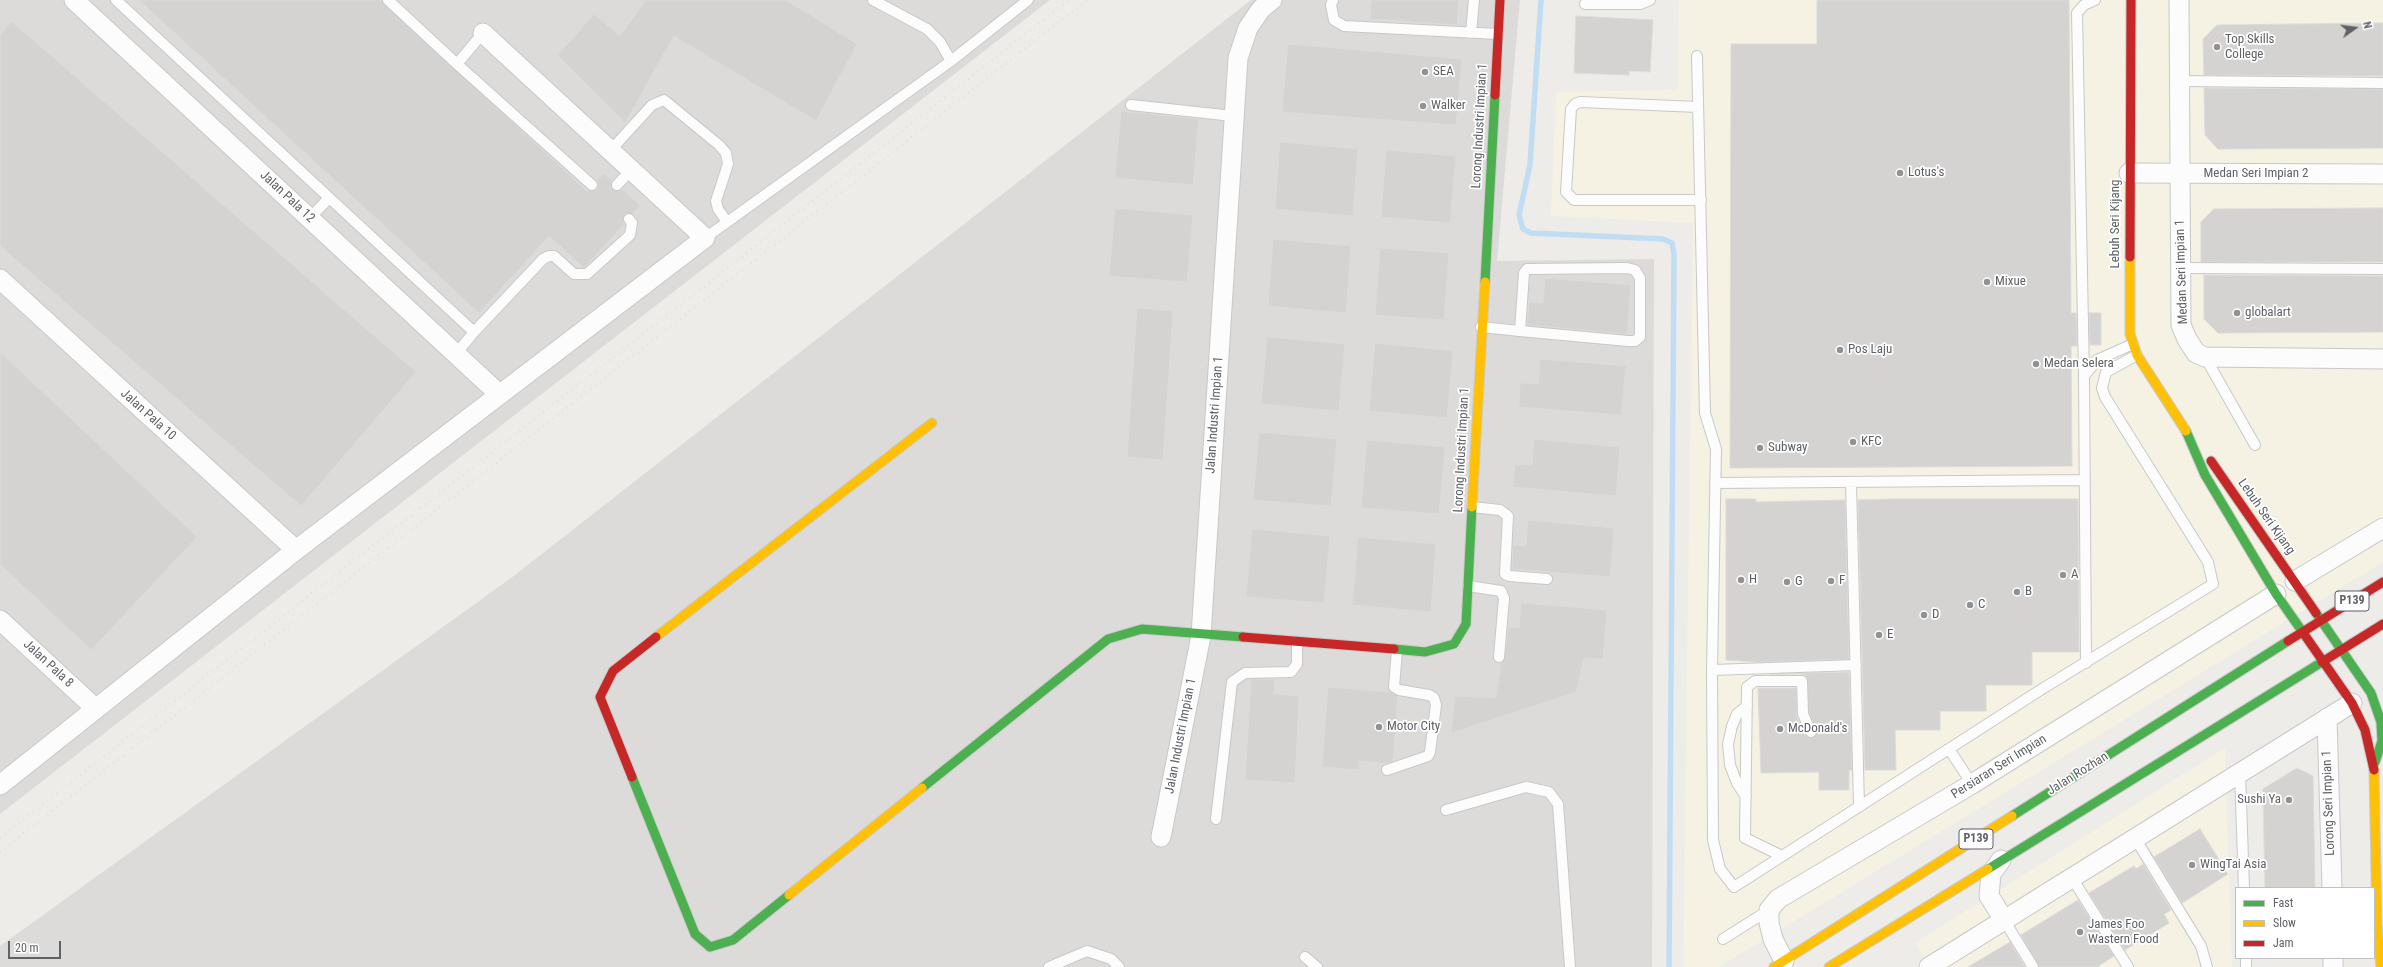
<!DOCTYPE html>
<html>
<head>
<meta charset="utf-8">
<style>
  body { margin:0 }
  #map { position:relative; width:2383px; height:967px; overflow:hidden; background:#edece9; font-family:"Roboto Condensed",sans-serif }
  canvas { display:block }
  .legend { position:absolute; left:2235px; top:887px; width:140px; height:72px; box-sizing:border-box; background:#fff; border:1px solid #bfc0c2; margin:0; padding:5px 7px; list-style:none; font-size:12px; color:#5e6166 }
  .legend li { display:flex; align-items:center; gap:8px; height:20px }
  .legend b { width:20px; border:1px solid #bfc0c2 }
  .north { position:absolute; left:2335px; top:8px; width:40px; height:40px; -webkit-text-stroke:3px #fff; paint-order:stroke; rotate:76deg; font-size:11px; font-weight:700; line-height:16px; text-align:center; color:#5e6166 }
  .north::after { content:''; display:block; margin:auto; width:14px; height:18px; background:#5e6166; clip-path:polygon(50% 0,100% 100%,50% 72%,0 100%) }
  .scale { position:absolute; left:8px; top:941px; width:53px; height:18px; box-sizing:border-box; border:2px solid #5e6166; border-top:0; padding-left:5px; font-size:12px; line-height:14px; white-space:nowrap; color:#5e6166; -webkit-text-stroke:3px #fff; paint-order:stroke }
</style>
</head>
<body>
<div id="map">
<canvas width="2383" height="967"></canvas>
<ul class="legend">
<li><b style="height:5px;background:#4caf50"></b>Fast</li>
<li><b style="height:5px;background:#ffc107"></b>Slow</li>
<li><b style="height:5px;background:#c62828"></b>Jam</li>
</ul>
<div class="north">N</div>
<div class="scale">20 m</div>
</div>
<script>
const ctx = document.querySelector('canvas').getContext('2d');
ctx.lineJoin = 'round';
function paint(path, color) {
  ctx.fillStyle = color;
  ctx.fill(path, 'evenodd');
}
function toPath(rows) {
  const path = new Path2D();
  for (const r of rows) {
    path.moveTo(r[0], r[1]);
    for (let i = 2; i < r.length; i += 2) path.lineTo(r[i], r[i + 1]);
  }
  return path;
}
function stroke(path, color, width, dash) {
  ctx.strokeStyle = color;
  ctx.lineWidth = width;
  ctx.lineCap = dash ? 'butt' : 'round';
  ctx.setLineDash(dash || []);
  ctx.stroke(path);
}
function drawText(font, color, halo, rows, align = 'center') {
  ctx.font = font + ' "Roboto Condensed",sans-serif';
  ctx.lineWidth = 3.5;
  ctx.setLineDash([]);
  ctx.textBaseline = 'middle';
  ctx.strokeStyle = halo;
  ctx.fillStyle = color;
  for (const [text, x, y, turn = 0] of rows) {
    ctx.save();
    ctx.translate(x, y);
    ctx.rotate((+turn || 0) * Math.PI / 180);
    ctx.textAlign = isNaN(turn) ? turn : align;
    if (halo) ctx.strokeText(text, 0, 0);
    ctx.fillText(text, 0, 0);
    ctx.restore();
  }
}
const commercial = toPath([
  [1679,0,2383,0,2383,562,1719,967,1683,967,1693,223,1551,216,1556,92,1678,90],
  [2225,748,2232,967,1930,967,1915,943]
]);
const industrial = toPath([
  [0,0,1050,0,0,814],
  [1251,0,1520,0,1497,261,1654,259,1652,967,0,967,0,946,511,578]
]);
const stream = toPath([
  [1541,0,1530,165,1519,215,1523,229,1531,233,1663,239,1672,243,1674,254,1669,967]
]);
const building = toPath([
  [139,0,380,0,587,191,597,190,598,186,597,181,604,173,612,181,611,187,613,190,619,191,622,189,640,206,633,214,625,214,623,219,624,224,584,268,549,236,479,313,139,0],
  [646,0,786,0,857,44,816,121,674,36,625,123,558,55,594,14,620,36,646,0],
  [1371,0,1459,0,1457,25,1370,19,1371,0],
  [1817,0,2069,0,2071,313,2076,313,2077,346,2071,346,2072,466,1730,468,1731,44,1817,44,1817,0],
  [1576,16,1653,20,1650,72,1629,71,1629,75,1574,73,1576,16],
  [11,21,416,372,301,506,0,246,0,35,11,21],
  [2383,23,2383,76,2204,75,2203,39,2217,25,2383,23],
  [1288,44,1462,59,1456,125,1282,112,1288,44],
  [2204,88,2383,89,2383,148,2218,149,2205,135,2204,88],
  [1121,111,1199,119,1193,185,1115,178,1121,111],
  [1280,142,1358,149,1353,216,1275,209,1280,142],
  [1386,150,1456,156,1450,223,1381,217,1386,150],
  [1115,208,1193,215,1187,282,1109,276,1115,208],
  [2383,208,2383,262,2201,262,2201,222,2214,209,2383,208],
  [1273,239,1351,246,1346,313,1268,306,1273,239],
  [1380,248,1449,253,1444,320,1375,315,1380,248],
  [2204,275,2383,276,2383,332,2218,333,2204,319,2204,275],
  [1545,278,1631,285,1627,334,1527,325,1529,302,1543,303,1545,278],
  [1137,308,1173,311,1163,460,1127,457,1137,308],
  [2089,313,2101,313,2101,345,2090,345,2089,313],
  [1267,337,1345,344,1339,411,1261,404,1267,337],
  [1375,343,1453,351,1447,418,1369,411,1375,343],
  [0,352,197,537,91,650,0,564,0,352],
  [1540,359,1626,366,1621,415,1519,407,1520,383,1538,384,1540,359],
  [1259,432,1337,439,1331,506,1253,500,1259,432],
  [1534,439,1620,447,1616,496,1513,487,1515,464,1532,465,1534,439],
  [1367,440,1445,447,1439,514,1361,508,1367,440],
  [1726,499,1756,499,1756,502,1845,500,1849,659,1757,662,1726,660,1726,499],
  [1893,499,2078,499,2079,652,2032,652,2032,685,1986,685,1986,711,1940,711,1940,730,1895,730,1896,770,1865,770,1858,500,1893,499],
  [1528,520,1614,528,1610,577,1512,569,1513,545,1526,546,1528,520],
  [1252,529,1330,536,1324,603,1246,597,1252,529],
  [1358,537,1436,544,1431,612,1352,605,1358,537],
  [1521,603,1607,610,1603,659,1584,658,1576,692,1451,733,1455,696,1496,698,1501,663,1505,658,1508,627,1519,628,1521,603],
  [1849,672,1852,770,1849,770,1849,790,1819,790,1819,772,1761,773,1758,688,1796,688,1797,717,1805,735,1813,738,1817,732,1809,713,1807,677,1802,674,1770,674,1849,672],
  [1251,679,1275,679,1274,694,1299,696,1295,783,1245,780,1251,679],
  [1328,687,1390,692,1398,696,1393,761,1387,763,1359,761,1359,770,1322,767,1328,687],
  [2297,768,2313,776,2315,888,2265,888,2263,789,2297,768],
  [2200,829,2228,874,2182,903,2154,857,2200,829],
  [2143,864,2171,910,2164,914,2169,923,2125,950,2089,893,2134,866,2136,869,2143,864],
  [2078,900,2114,956,2097,967,2039,967,2021,935,2078,900],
  [2010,942,2025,967,1968,967,2010,942]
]);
const lane = toPath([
  [116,0,474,332,543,259,549,256,554,256,574,274,587,274,630,235,632,223,629,219],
  [388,0,457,64,483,33],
  [873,0,927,29,940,42,951,61],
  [1333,0,1331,5,1334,20,1344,26,1498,34],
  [1585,4,1640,4,1650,0],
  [1471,33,1474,0],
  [1697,56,1705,413,1716,449,1712,670,1713,840,1720,869,1734,887,2042,689,2213,584,2208,562,2105,397,2102,388,2106,372,2137,355],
  [457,64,592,185],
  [2180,81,2383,83],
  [1131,105,1233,116],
  [1698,107,1580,102,1575,104,1571,109,1566,192,1574,200,1701,200],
  [610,151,652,105,664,100,719,145,726,153,728,164,716,201,718,209,727,222],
  [617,185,631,170],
  [310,218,329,198],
  [705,238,951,61,1028,0],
  [2181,268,2383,269],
  [1481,327,1520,331,1628,341,1635,341,1640,337,1640,278,1635,270,1627,268,1527,269,1524,273,1520,331],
  [456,354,474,332],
  [2205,357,2255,445],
  [2084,376,2097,360,2133,344],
  [1851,482,1859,807],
  [1715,483,2084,480],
  [1472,507,1500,510,1508,516,1505,574,1509,576,1547,579],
  [1468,586,1501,591,1504,598,1499,657],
  [2086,663,2084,376,2077,13,2084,5,2095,0],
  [1712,670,1856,665],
  [1949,749,1972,784],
  [1387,770,1428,756,1430,752,1436,705,1434,698,1429,695,1399,690,1394,687,1397,650],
  [2240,773,2244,888],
  [1746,797,1737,783,1730,765,1728,744,1732,726,1737,714,1747,706],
  [1446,810,1526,787,1549,792,1558,804,1570,967],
  [1216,819,1232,682,1245,673,1291,672,1297,664,1297,643],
  [2135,838,2201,946,2207,967],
  [1782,856,1745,838,1747,687,1755,681,1802,681,1803,714,1811,732],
  [2072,878,2128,967],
  [2004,920,2033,967],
  [1723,939,1769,910],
  [1305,957,1317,967],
  [2246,958,2246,967],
  [1049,967,1087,951,1111,959,1119,967]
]);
const street = toPath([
  [74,0,499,394],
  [2179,0,2181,325,2187,339,2196,353,2205,357,2383,359],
  [2129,173,2383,174],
  [0,279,296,550],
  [2295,581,2383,528],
  [0,620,95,708],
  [2327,718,2332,888],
  [0,785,296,550,705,238,483,33],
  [1161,837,1201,636,1238,58,1248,28,1261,9,1272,0],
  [2001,860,1991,874,1989,896,2004,920],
  [2333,958,2333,967],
  [1784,961,1773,939,1769,923,1769,910,1778,899,1972,784,2276,594],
  [1929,967,2352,703]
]);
const fast = toPath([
  [1485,282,1495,95],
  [2186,431,2205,475,2276,594,2304,634],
  [2316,613,2371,693,2381,722,2382,741,2375,762],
  [1394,649,1425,652,1454,644,1466,624,1472,507],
  [632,777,695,934,710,947,733,940,789,895],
  [922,788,1108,639,1142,629,1243,637],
  [2012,816,2288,641],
  [1988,869,2322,662]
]);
const slow = toPath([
  [2130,257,2130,334,2137,355,2186,431],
  [1472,507,1485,282],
  [656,637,932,423],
  [2374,770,2377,924,2381,967],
  [789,895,922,788],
  [1774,967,2012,816],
  [1829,967,1988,869]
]);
const jam = toPath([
  [1495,95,1500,0],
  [2130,257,2131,0],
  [2211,461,2316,613],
  [2304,634,2352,703,2365,730,2374,770],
  [1243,637,1394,649],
  [2288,641,2383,582],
  [2322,662,2383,624],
  [632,777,600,697,613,671,656,637]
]);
const rail = toPath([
  [0,838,1069,0],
  [0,852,1087,0]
]);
const markers = [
  [2217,47,4,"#909294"],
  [1425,72,4,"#909294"],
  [1423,106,4,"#909294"],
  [1900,173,4,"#909294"],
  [1987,282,4,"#909294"],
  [2237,313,4,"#909294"],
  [1840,350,4,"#909294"],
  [2036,364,4,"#909294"],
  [1853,442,4,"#909294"],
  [1760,448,4,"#909294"],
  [2063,575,4,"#909294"],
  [1741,580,4,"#909294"],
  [1831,581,4,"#909294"],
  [1787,582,4,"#909294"],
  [2017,592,4,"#909294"],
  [1970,605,4,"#909294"],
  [1924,615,4,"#909294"],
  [1879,635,4,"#909294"],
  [1379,727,4,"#909294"],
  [1780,729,4,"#909294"],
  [2289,800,4,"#909294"],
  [2192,865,4,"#909294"],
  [2080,932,4,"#909294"]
];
const shields = [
  [2352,601,34],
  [1976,839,34]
];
const shieldNames = [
  ["P139",2352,601],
  ["P139",1976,839]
];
const poiNames = [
  ["Top Skills",2225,40],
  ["College",2225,55],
  ["SEA",1433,72],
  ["Walker",1431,106],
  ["Lotus's",1908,173],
  ["Mixue",1995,282],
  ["globalart",2245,313],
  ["Pos Laju",1848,350],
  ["Medan Selera",2044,364],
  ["KFC",1861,442],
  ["Subway",1768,448],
  ["A",2071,575],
  ["H",1749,580],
  ["F",1839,581],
  ["G",1795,582],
  ["B",2025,592],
  ["C",1978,605],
  ["D",1932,615],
  ["E",1887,635],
  ["Motor City",1387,727],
  ["McDonald's",1788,729],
  ["Sushi Ya",2281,800,"right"],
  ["WingTai Asia",2200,865],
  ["James Foo",2088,925],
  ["Wastern Food",2088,940]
];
const streetNames = [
  ["Lorong Industri Impian 1",1480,126,-87],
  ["Medan Seri Impian 2",2256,174],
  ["Jalan Pala 12",287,197,43],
  ["Lebuh Seri Kijang",2116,224,-90],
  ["Medan Seri Impian 1",2182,272,-92],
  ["Jalan Pala 10",148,415,42],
  ["Jalan Industri Impian 1",1215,415,-86],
  ["Lorong Industri Impian 1",1462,450,-87],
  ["Lebuh Seri Kijang",2266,517,55],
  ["Jalan Pala 8",48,664,43],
  ["Jalan Industri Impian 1",1181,736,-79],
  ["Persiaran Seri Impian",1999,767,-32],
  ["Jalan Rozhan",2078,774,-32],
  ["Lorong Seri Impian 1",2329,803,-92]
];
paint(commercial, '#f5f2e4');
paint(industrial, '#dddbd9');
stroke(stream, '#c0ddf4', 5.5);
paint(building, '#d4d3d2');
stroke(building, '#dcdbd8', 1);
stroke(lane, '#c8c8c8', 12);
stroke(street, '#c8c8c8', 21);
stroke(fast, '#cacaca', 11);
stroke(slow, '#cacaca', 11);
stroke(jam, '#cacaca', 11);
stroke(lane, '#fcfcfc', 10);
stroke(street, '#fcfcfc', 19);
stroke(fast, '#4caf50', 9);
stroke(slow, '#ffc107', 9);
stroke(jam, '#c62828', 9);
stroke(rail, '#e3e3e3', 3, [1, 5]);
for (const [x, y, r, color] of markers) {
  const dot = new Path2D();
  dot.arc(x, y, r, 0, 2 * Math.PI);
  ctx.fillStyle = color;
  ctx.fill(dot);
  stroke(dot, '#fff', 1.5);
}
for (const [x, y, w] of shields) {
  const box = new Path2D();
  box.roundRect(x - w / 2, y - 10, w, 20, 3);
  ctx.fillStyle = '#fff';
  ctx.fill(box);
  stroke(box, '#5e6166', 1);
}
drawText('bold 12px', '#5e6166', null, shieldNames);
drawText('13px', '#5e6166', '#fff', poiNames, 'left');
drawText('13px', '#5e6166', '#fff', streetNames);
</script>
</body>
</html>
